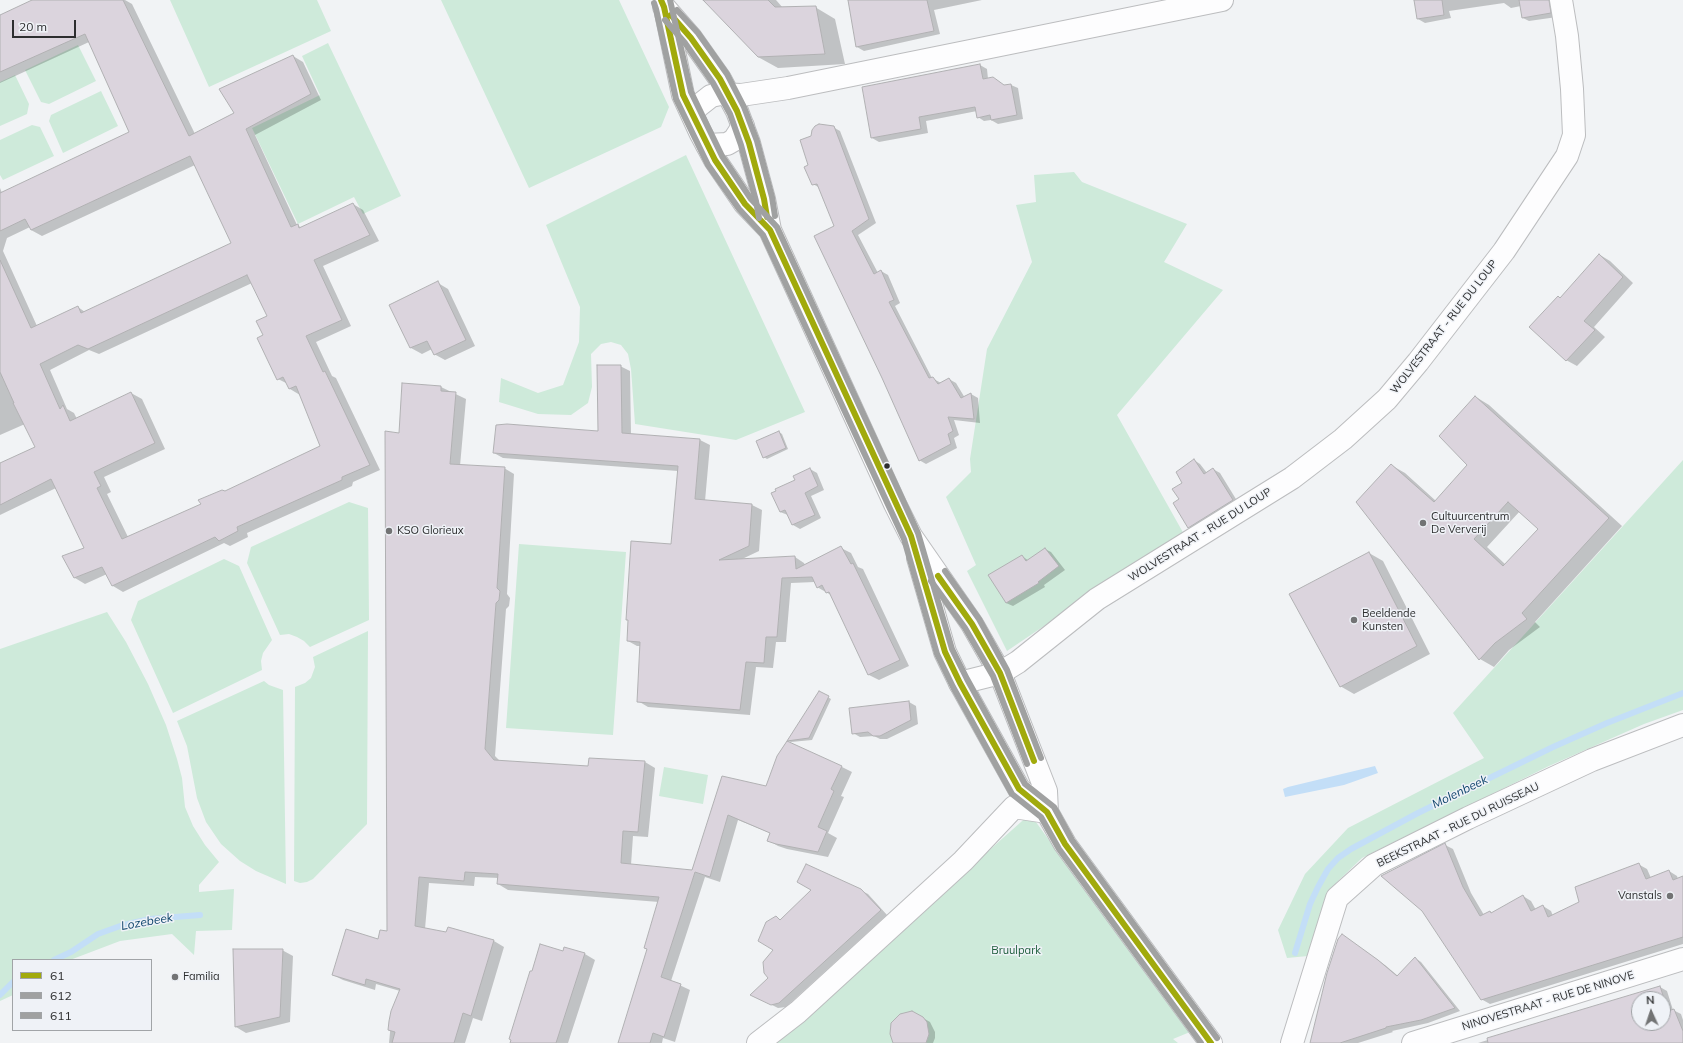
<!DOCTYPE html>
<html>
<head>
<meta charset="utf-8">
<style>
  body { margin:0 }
  #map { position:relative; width:1683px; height:1043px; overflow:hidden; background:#f1f3f5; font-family:Mulish,sans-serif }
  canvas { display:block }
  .legend { position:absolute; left:12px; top:959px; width:140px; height:72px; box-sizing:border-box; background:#eff2f7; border:1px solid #a1a4a7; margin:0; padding:5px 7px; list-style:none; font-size:12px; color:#2d2e2f }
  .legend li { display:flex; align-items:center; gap:8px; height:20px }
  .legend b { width:20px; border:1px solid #a1a4a7 }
  .north { position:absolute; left:1631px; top:991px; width:40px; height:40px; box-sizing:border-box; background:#eff2f7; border:1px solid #a1a4a7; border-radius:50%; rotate:357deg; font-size:11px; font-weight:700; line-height:16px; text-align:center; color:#2d2e2f }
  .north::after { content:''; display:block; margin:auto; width:14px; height:18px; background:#727374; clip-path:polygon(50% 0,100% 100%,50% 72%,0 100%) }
  .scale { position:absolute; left:12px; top:20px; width:64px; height:18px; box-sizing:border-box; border:2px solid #2d2e2f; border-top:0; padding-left:5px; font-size:12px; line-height:14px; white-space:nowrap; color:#2d2e2f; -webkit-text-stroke:3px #eff2f7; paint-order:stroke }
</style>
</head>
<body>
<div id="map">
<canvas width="1683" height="1043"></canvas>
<ul class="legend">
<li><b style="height:5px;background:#a1aa0c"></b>61</li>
<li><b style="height:5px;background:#a0a1a1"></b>612</li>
<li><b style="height:5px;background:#a0a1a1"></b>611</li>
</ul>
<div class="north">N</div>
<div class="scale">20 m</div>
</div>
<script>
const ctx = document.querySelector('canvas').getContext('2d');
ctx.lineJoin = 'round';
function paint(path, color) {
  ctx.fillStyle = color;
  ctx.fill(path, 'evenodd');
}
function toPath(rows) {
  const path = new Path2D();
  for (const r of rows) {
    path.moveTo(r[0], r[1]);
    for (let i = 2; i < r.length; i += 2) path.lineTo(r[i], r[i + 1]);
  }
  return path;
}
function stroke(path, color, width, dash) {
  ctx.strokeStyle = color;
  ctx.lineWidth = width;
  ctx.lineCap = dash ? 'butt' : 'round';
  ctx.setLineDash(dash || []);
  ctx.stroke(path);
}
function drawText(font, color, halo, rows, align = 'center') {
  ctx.font = font + ' Mulish,sans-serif';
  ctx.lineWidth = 3;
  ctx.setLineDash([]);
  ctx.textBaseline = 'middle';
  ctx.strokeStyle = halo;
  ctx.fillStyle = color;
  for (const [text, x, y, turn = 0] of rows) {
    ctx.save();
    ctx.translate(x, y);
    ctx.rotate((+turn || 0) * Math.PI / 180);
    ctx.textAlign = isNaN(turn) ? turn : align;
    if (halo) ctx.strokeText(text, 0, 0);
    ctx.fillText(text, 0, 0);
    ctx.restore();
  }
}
const green = toPath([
  [170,0,317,0,331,31,209,87],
  [441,0,619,0,669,107,661,127,529,188],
  [328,43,401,196,363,214,354,197,298,224,252,128,320,95,302,56],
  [78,45,96,81,49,104,41,102,25,70],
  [15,75,29,104,27,114,0,126,0,82],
  [101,91,118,126,63,153,49,121,51,115],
  [32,125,40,127,54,156,3,180,0,175,0,140],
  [686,155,805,412,736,440,635,424,631,369,628,354,621,345,611,342,601,344,591,354,592,387,588,403,571,415,538,414,499,402,501,378,538,393,563,385,579,342,580,307,546,225],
  [1074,172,1082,182,1187,224,1164,262,1223,290,1117,415,1185,536,1078,603,1007,651,967,571,976,565,946,497,971,472,970,459,987,349,1032,262,1016,205,1036,202,1034,175],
  [1683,460,1683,710,1644,724,1549,766,1362,858,1336,883,1308,956,1287,958,1278,930,1305,874,1348,828,1484,758,1453,713],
  [349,502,368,508,369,620,310,647,304,641,297,637,289,634,280,635,247,563,251,547],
  [519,544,626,552,613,735,506,728],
  [224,559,239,566,272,640,263,653,261,661,262,670,173,713,131,620,138,601],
  [107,612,126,642,148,684,166,725,177,759,182,778,185,807,193,826,205,845,219,862,199,885,199,892,234,889,232,930,196,931,194,955,172,934,120,941,70,960,13,960,13,995,0,1001,0,649],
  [368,631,367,824,313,879,307,882,300,883,294,881,295,687,305,683,311,678,315,667,313,657],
  [264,681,269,685,283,690,286,884,256,871,240,861,221,844,206,822,197,798,187,746,177,721],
  [664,767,708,775,703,804,659,796],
  [1030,814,1190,1032,1173,1039,1178,1043,772,1043]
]);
const water = toPath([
  [1375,766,1378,773,1344,785,1285,797,1283,789,1288,787]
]);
const shadow = toPath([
  [34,0,125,0,132,4,195,134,235,114,293,56,303,62,321,100,255,135,297,225,302,228,353,204,363,210,379,241,323,266,351,326,316,342,332,376,336,378,380,470,353,482,352,486,247,533,248,537,230,546,224,543,123,592,113,586,107,574,85,584,75,578,64,556,85,548,56,488,0,515,0,464,36,447,25,424,0,435,0,188,2,193,130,133,89,42,0,83,0,16],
  [195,165,233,244,85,312,78,307,37,326,3,251,7,238,30,227,31,230,42,236],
  [252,283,268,316,265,335,278,379,288,384,290,389,300,395,321,446,202,504,128,537,107,494,111,492,104,477,165,449,142,399,131,393,77,419,74,413,67,409,50,370,89,350,99,354],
  [719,0,776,0,783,8,815,7,835,19,845,64,778,68,758,57],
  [849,0,982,0,934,10,940,34,864,51,857,47],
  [1415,0,1554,0,1557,17,1529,21,1523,18,1521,6,1511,8,1504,3,1449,11,1451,18,1425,23,1418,19],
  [980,65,987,69,988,79,993,78,1005,86,1011,85,1018,88,1023,119,998,124,991,120,984,121,978,117,977,111,926,121,928,133,879,142,872,138],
  [833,127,840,131,876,223,858,235,878,273,881,271,888,275,900,303,895,306,932,378,941,383,949,379,956,383,965,398,971,394,978,398,980,423,954,420,959,435,954,438,957,448,926,464,919,460,836,226,820,188,813,184,809,165],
  [1600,255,1610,261,1633,283,1594,327,1605,337,1577,366,1566,360,1560,299],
  [438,283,448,289,475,346,445,360,434,354,432,349,422,354,411,348,391,305],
  [620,366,630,371,631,435,700,440,710,445,705,501,752,505,762,510,759,551,740,560,795,557,804,563,805,565,841,548,851,553,858,567,863,569,909,666,879,680,869,675,831,595,817,587,815,582,791,583,786,642,776,642,773,668,756,667,750,715,648,707,638,701,641,646,637,646,628,641,672,545,678,471,503,458,494,453,599,432],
  [441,387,466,399,460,466,504,468,514,474,507,594,510,598,509,606,506,609,495,756,500,761,589,767,645,762,655,768,648,837,633,836,631,865,692,871,723,777,766,787,842,767,852,772,841,796,844,797,828,833,837,838,828,857,787,849,778,846,768,840,770,833,738,820,720,882,705,877,671,981,690,990,675,1042,663,1038,662,1043,619,1043,648,950,645,948,659,902,508,890,498,884,499,878,475,877,474,886,429,883,425,929,447,933,448,928,494,941,504,947,482,1021,473,1018,465,1043,389,1043,392,1011,400,991,376,984,375,990,343,980,333,975,388,933,400,434],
  [1476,397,1489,405,1622,526,1535,622,1540,627,1509,650,1494,667,1480,659,1391,465,1405,473,1436,501,1469,465],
  [1520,511,1539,529,1506,565,1487,547],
  [779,432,782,434,788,449,767,459,764,457],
  [1194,460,1200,464,1207,473,1213,469,1220,473,1239,504,1196,531,1189,527,1181,500,1184,483],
  [810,469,817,473,824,490,811,496,821,518,800,529,793,525,788,515,780,512,796,480],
  [1045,549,1051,552,1065,570,1044,585,1045,587,1013,606,1006,603,1022,556,1029,561],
  [1369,553,1383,561,1430,654,1354,694,1340,686],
  [819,692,831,699,812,740,791,742,788,741],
  [909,702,916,706,918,724,887,739,880,739,874,736,860,737,853,733],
  [1445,845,1453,849,1471,893,1484,915,1490,912,1492,913,1523,896,1531,901,1536,910,1543,906,1551,911,1553,916,1580,902,1638,864,1647,869,1651,878,1669,871,1677,876,1678,879,1683,877,1683,944,1490,1004,1481,999],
  [860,890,868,894,887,915,786,1007,778,1008,752,995,770,978,774,949,776,917,781,920],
  [1342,935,1385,965,1398,976,1415,958,1421,962,1460,1011,1428,1023,1392,1031,1393,1032,1358,1043,1311,1043],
  [565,948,585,954,595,960,568,1043,511,1043,533,972,563,953],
  [282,950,293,956,290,1022,246,1033,236,1027],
  [1660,987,1667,991,1673,1010,1681,1014,1683,1020,1683,1043,1478,1043],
  [1639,999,1663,999,1663,1023,1639,1023],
  [900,1014,923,1018,930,1022,935,1032,935,1038,933,1043,895,1043,892,1023]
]);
const stream = toPath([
  [1295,953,1310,904,1318,887,1328,869,1338,858,1351,849,1418,813,1553,747,1607,723,1683,693],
  [54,960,71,952,98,934,123,925,150,919,200,915],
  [0,995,13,982]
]);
const building = toPath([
  [32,0,123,0,189,136,234,113,219,89,293,55,311,94,246,129,291,227,298,224,299,228,353,203,370,235,314,260,342,320,306,336,323,372,325,371,370,465,342,477,342,480,237,527,238,531,219,541,215,537,112,586,102,567,74,578,62,556,84,548,51,479,0,505,0,463,35,447,13,403,14,403,0,372,0,260,31,328,78,306,81,313,231,243,190,156,31,230,25,219,0,231,0,193,129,132,85,34,0,72,0,15,32,0],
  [247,275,267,316,256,321,263,335,257,338,277,380,283,377,289,389,296,386,320,446,225,491,222,490,198,500,201,504,122,539,97,488,101,486,94,472,155,443,131,392,70,421,63,405,60,409,40,364,78,345,88,349,247,275],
  [703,0,768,0,775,7,816,6,825,54,758,57,703,0],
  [848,0,927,0,934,31,856,47,848,0],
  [1414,0,1442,0,1444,15,1417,19,1414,0],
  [1519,0,1549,0,1551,13,1522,18,1519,0],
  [980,64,983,79,993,77,1004,85,1011,84,1017,115,991,120,990,115,977,118,975,107,919,117,921,129,871,138,862,87,980,64],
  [819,124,834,126,869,219,852,231,874,274,881,270,894,300,889,302,929,378,933,377,938,384,949,378,961,398,971,393,974,419,948,417,953,431,948,434,951,444,919,461,882,378,814,236,834,226,817,184,812,185,804,167,808,165,800,140,811,136,812,130,815,126,819,124],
  [1599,254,1623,277,1584,321,1595,330,1566,361,1529,327,1558,296,1560,298,1599,254],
  [438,281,466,340,434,355,427,341,410,348,389,305,438,281],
  [597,365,621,365,622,433,700,439,695,499,752,504,749,546,719,560,795,556,796,569,841,546,851,564,853,563,900,660,868,675,829,592,826,593,822,585,817,588,812,577,782,578,777,637,766,637,764,663,746,662,740,710,637,702,640,642,627,641,628,620,626,620,631,541,671,544,678,466,493,453,496,425,507,424,598,431,597,365],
  [402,383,441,386,441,391,456,392,450,464,505,467,497,588,500,591,499,600,496,603,485,749,494,760,588,766,589,758,645,761,638,832,623,831,621,863,692,870,722,776,766,786,777,756,787,741,842,766,831,789,834,791,818,827,827,831,818,852,776,844,767,841,770,833,728,815,710,877,695,872,661,977,681,984,664,1037,653,1033,650,1043,618,1043,647,949,644,948,659,897,497,884,498,874,465,872,464,881,419,877,415,926,446,932,448,927,494,940,471,1016,463,1013,454,1043,392,1043,395,1032,388,1030,389,1021,391,1011,400,989,366,979,365,985,332,975,346,929,378,939,380,930,387,931,385,431,399,433,402,383],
  [1475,396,1609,518,1522,613,1527,619,1495,643,1479,660,1356,502,1391,464,1434,502,1467,465,1439,436,1475,396],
  [1508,502,1538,529,1503,566,1474,539,1508,502],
  [779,431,786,448,763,458,756,441,779,431],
  [1194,459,1204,474,1213,468,1233,500,1188,528,1173,503,1179,499,1172,489,1182,483,1176,472,1194,459],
  [810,468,818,486,805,493,815,515,792,525,785,510,780,512,771,493,776,491,775,489,795,480,793,476,810,468],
  [1045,548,1059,566,1038,582,1039,583,1006,603,988,575,1022,555,1026,561,1045,548],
  [1369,552,1417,646,1340,687,1289,594,1369,552],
  [819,691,829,696,809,738,787,741,819,691],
  [909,701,911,720,880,736,873,736,868,732,852,734,849,708,909,701],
  [1445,843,1463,887,1480,916,1490,911,1491,913,1523,895,1531,911,1543,905,1548,917,1579,902,1575,887,1639,863,1646,879,1669,870,1673,880,1683,876,1683,937,1481,1000,1422,911,1381,876,1445,843],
  [806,864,861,889,881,910,779,1003,771,1005,750,995,768,978,764,973,763,962,773,950,758,941,766,922,776,916,780,920,811,890,797,882,806,864],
  [1342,934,1378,960,1397,976,1415,957,1455,1008,1421,1020,1386,1027,1386,1028,1340,1043,1310,1043,1327,973,1338,939,1342,934],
  [540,944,563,951,564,947,585,953,556,1043,510,1043,511,1040,509,1039,530,971,532,971,540,944],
  [233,949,283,949,280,1017,235,1027,233,949],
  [1660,986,1668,1011,1674,1009,1683,1031,1683,1043,1488,1043,1487,1038,1660,986],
  [1639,999,1663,999,1663,1023,1639,1023,1639,999],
  [912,1011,923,1017,927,1022,929,1034,926,1043,893,1043,890,1034,891,1023,900,1014,912,1011]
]);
const street = toPath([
  [758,1043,798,1012,963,861,1014,807,1047,812],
  [1292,1043,1337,898,1374,865,1468,818,1592,760,1683,725]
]);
const secondary = toPath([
  [693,115,697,107,711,96,720,94,741,95,788,88,1222,0],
  [707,145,727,144,734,140,743,126],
  [960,683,1000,673,1018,662,1097,599,1292,478,1343,439,1387,399,1418,362,1504,251,1567,156,1574,135,1572,89,1567,36,1561,0]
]);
const primary = toPath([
  [664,7,691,38,720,79,737,111,749,143,764,199,770,230,895,504,911,536,972,624,1000,673,1046,791,1047,812],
  [665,8,683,95,700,132,715,160,745,204,770,230],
  [918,558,945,652,960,683,1019,789,1047,812,1065,844,1211,1043],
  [1413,1043,1683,959]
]);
const bus1 = toPath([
  [661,0,664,7,683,95,715,160,745,204,770,230,911,536,945,652,960,683,1019,789,1047,812,1065,844,1211,1043],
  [671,15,691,38,720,79,737,111,749,143,764,199,767,217],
  [938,576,972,624,1000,673,1034,761]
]);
const bus2 = toPath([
  [654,3,656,9,676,99,708,165,739,209,763,235,904,539,937,654,953,687,1012,794,1041,817,1059,849,1201,1043],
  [665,20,685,43,713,83,730,114,741,145,756,201,759,218],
  [931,581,965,628,993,676,1027,764]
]);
const bus3 = toPath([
  [670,0,691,92,722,156,751,199,777,227,918,533,952,649,967,679,1025,784,1054,807,1072,840,1217,1038],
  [677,10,698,33,727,74,744,107,757,141,772,197,775,216],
  [945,571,979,619,1007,670,1041,758]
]);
const markers = [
  [887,466,3.5,"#2d2e2f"],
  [1423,523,4,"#727374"],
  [389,531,4,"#727374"],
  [1354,620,4,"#727374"],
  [1670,896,4,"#727374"],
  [175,977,4,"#727374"]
];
const streetNames = [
  ["WOLVESTRAAT - RUE DU LOUP",1444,327,-52],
  ["WOLVESTRAAT - RUE DU LOUP",1200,535,-32],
  ["BEEKSTRAAT - RUE DU RUISSEAU",1458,825,-26],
  ["NINOVESTRAAT - RUE DE NINOVE",1548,1001,-17]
];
const poiNames = [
  ["Cultuurcentrum",1431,517],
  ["De Ververij",1431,530],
  ["KSO Glorieux",397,531],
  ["Beeldende",1362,614],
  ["Kunsten",1362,627],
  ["Vanstals",1662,896,"right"],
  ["Familia",183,977]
];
const parkNames = [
  ["Bruulpark",1016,951]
];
const waterNames = [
  ["Molenbeek",1460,792,-26],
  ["Lozebeek",147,922,-10]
];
paint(green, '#ceeada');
paint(water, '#c3def7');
paint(shadow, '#0003');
stroke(stream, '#c3def7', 6);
paint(building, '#dbd4dd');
stroke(building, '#b1b1b3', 1);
stroke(street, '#bcbdbf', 24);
stroke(secondary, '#bcbdbf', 24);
stroke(primary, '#bcbdbf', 24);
stroke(street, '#fdfdfe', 22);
stroke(secondary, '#fdfdfe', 22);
stroke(primary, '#fdfdfe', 22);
stroke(bus1, '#a1aa0c', 6);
stroke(bus2, '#a0a1a1', 6);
stroke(bus3, '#a0a1a1', 6);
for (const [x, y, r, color] of markers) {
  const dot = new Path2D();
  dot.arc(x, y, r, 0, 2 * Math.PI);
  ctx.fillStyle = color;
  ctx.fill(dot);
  stroke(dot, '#eff2f7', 1.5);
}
drawText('11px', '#2d2e2f', '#eff2f7', streetNames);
drawText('11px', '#2d2e2f', '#eff2f7', poiNames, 'left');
drawText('11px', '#1b5c3a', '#eff2f7', parkNames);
drawText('italic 12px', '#0e446c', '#eff2f7', waterNames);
</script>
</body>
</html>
